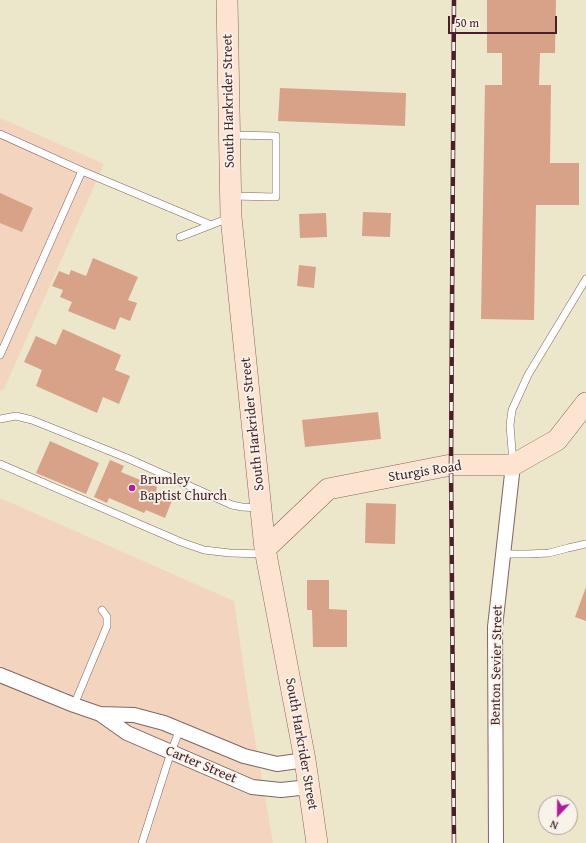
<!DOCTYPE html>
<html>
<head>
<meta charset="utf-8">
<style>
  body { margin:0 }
  #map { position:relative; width:586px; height:843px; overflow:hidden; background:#ece6cb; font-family:"Gentium Book Plus",serif }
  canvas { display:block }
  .north { position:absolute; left:538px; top:795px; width:40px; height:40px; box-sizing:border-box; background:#f7f3e8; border:1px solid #b29e9c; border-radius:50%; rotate:202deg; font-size:11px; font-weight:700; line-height:16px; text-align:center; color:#4a1f2b }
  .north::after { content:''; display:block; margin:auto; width:14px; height:18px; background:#b5179e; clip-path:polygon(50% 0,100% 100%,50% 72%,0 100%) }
  .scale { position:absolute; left:448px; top:16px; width:109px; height:18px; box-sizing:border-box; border:2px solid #4a1f2b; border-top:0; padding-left:5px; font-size:12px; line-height:14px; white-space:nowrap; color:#4a1f2b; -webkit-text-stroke:3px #f7f3e8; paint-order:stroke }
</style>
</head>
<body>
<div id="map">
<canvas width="586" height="843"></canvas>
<div class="north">N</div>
<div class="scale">50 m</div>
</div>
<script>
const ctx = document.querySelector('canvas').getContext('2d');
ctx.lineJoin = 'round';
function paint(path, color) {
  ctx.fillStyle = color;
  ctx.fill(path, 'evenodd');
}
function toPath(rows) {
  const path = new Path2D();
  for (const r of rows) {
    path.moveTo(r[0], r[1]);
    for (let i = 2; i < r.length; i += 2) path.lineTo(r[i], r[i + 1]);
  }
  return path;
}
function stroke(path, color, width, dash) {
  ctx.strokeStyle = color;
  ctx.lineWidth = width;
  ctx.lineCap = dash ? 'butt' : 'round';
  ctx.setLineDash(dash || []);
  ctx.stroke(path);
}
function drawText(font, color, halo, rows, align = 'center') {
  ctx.font = font + ' "Gentium Book Plus",serif';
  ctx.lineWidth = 3.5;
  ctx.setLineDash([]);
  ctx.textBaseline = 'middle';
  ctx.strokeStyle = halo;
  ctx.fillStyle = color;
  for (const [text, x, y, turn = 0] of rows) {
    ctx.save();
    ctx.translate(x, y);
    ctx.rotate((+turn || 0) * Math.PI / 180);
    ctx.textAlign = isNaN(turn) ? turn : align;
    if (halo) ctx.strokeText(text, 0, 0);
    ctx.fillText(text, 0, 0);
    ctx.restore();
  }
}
const built = toPath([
  [0,118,104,164,4,389,0,391],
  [0,498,234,601,248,698,273,843,0,843]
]);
const building = toPath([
  [487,0,556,0,555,53,540,53,539,85,551,85,550,163,579,163,579,205,536,205,534,320,481,319,485,85,502,85,502,53,487,53],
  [280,88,406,93,405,126,278,121],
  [0,193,33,208,22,232,0,223],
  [363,212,391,213,390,237,362,236],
  [326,213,327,237,300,238,299,214],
  [93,258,138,277,128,300,137,303,130,321,120,317,115,330,68,311,72,302,60,297,63,290,52,286,59,271,69,275,71,270,86,276],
  [299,265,316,267,314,288,297,286],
  [63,329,121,355,115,370,130,376,119,404,103,397,97,413,36,386,42,370,24,362,36,336,56,345],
  [378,412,381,439,305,447,302,420],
  [50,441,99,463,86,494,36,473],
  [110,460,124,466,121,472,157,487,156,491,173,498,165,518,146,510,144,513,109,498,107,503,94,497],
  [366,503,396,504,395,544,365,543],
  [307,580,329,580,329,609,347,610,347,647,313,647,312,610,307,610],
  [586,587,586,621,575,617]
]);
const lane = toPath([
  [0,134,82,171,211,225],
  [232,196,276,197,276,136,232,135],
  [180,237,229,218],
  [0,355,82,171],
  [0,419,16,416,32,420,127,458,232,505,242,507,259,508],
  [513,463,510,425,512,410,528,375,586,279],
  [0,464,181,542,204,550,230,553,264,554],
  [504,554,528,554,549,553,568,548,586,544],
  [74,705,107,626,107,617,102,610],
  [142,843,171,752,180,729]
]);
const street = toPath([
  [0,675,74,705,100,714,127,733,252,787,281,790,309,787],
  [100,714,134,715,164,723,244,756,277,764,305,760],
  [496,843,495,627,513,465]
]);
const secondary = toPath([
  [227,0,231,217,265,549,305,760,317,843],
  [265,549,328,489,451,465,513,465,557,440,586,403]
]);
const rail = toPath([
  [454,843,451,465,454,0]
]);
const markers = [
  [132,488,4,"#b5179e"]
];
const streetNames = [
  ["South Harkrider Street",229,101,-91],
  ["South Harkrider Street",253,424,-96],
  ["Sturgis Road",425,472,-9],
  ["Benton Sevier Street",497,665,-89],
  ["South Harkrider Street",301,744,80],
  ["Carter Street",201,765,23]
];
const poiNames = [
  ["Brumley",140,480],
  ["Baptist Church",140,496]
];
paint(built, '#f3d4bf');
paint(building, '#d7a288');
stroke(lane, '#836563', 8);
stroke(street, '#836563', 16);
stroke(secondary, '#836563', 22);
stroke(lane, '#fff', 7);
stroke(street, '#fff', 14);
stroke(secondary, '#fde4d1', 21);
stroke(rail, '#4a1f2b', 4.5);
stroke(rail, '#f7f3e8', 3, [9]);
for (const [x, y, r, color] of markers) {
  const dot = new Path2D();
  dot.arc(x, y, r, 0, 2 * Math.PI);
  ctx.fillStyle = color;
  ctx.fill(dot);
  stroke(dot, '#f7f3e8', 1.5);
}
drawText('14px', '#4a1f2b', '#f7f3e8', streetNames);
drawText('14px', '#4a1f2b', '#f7f3e8', poiNames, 'left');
</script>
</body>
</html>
